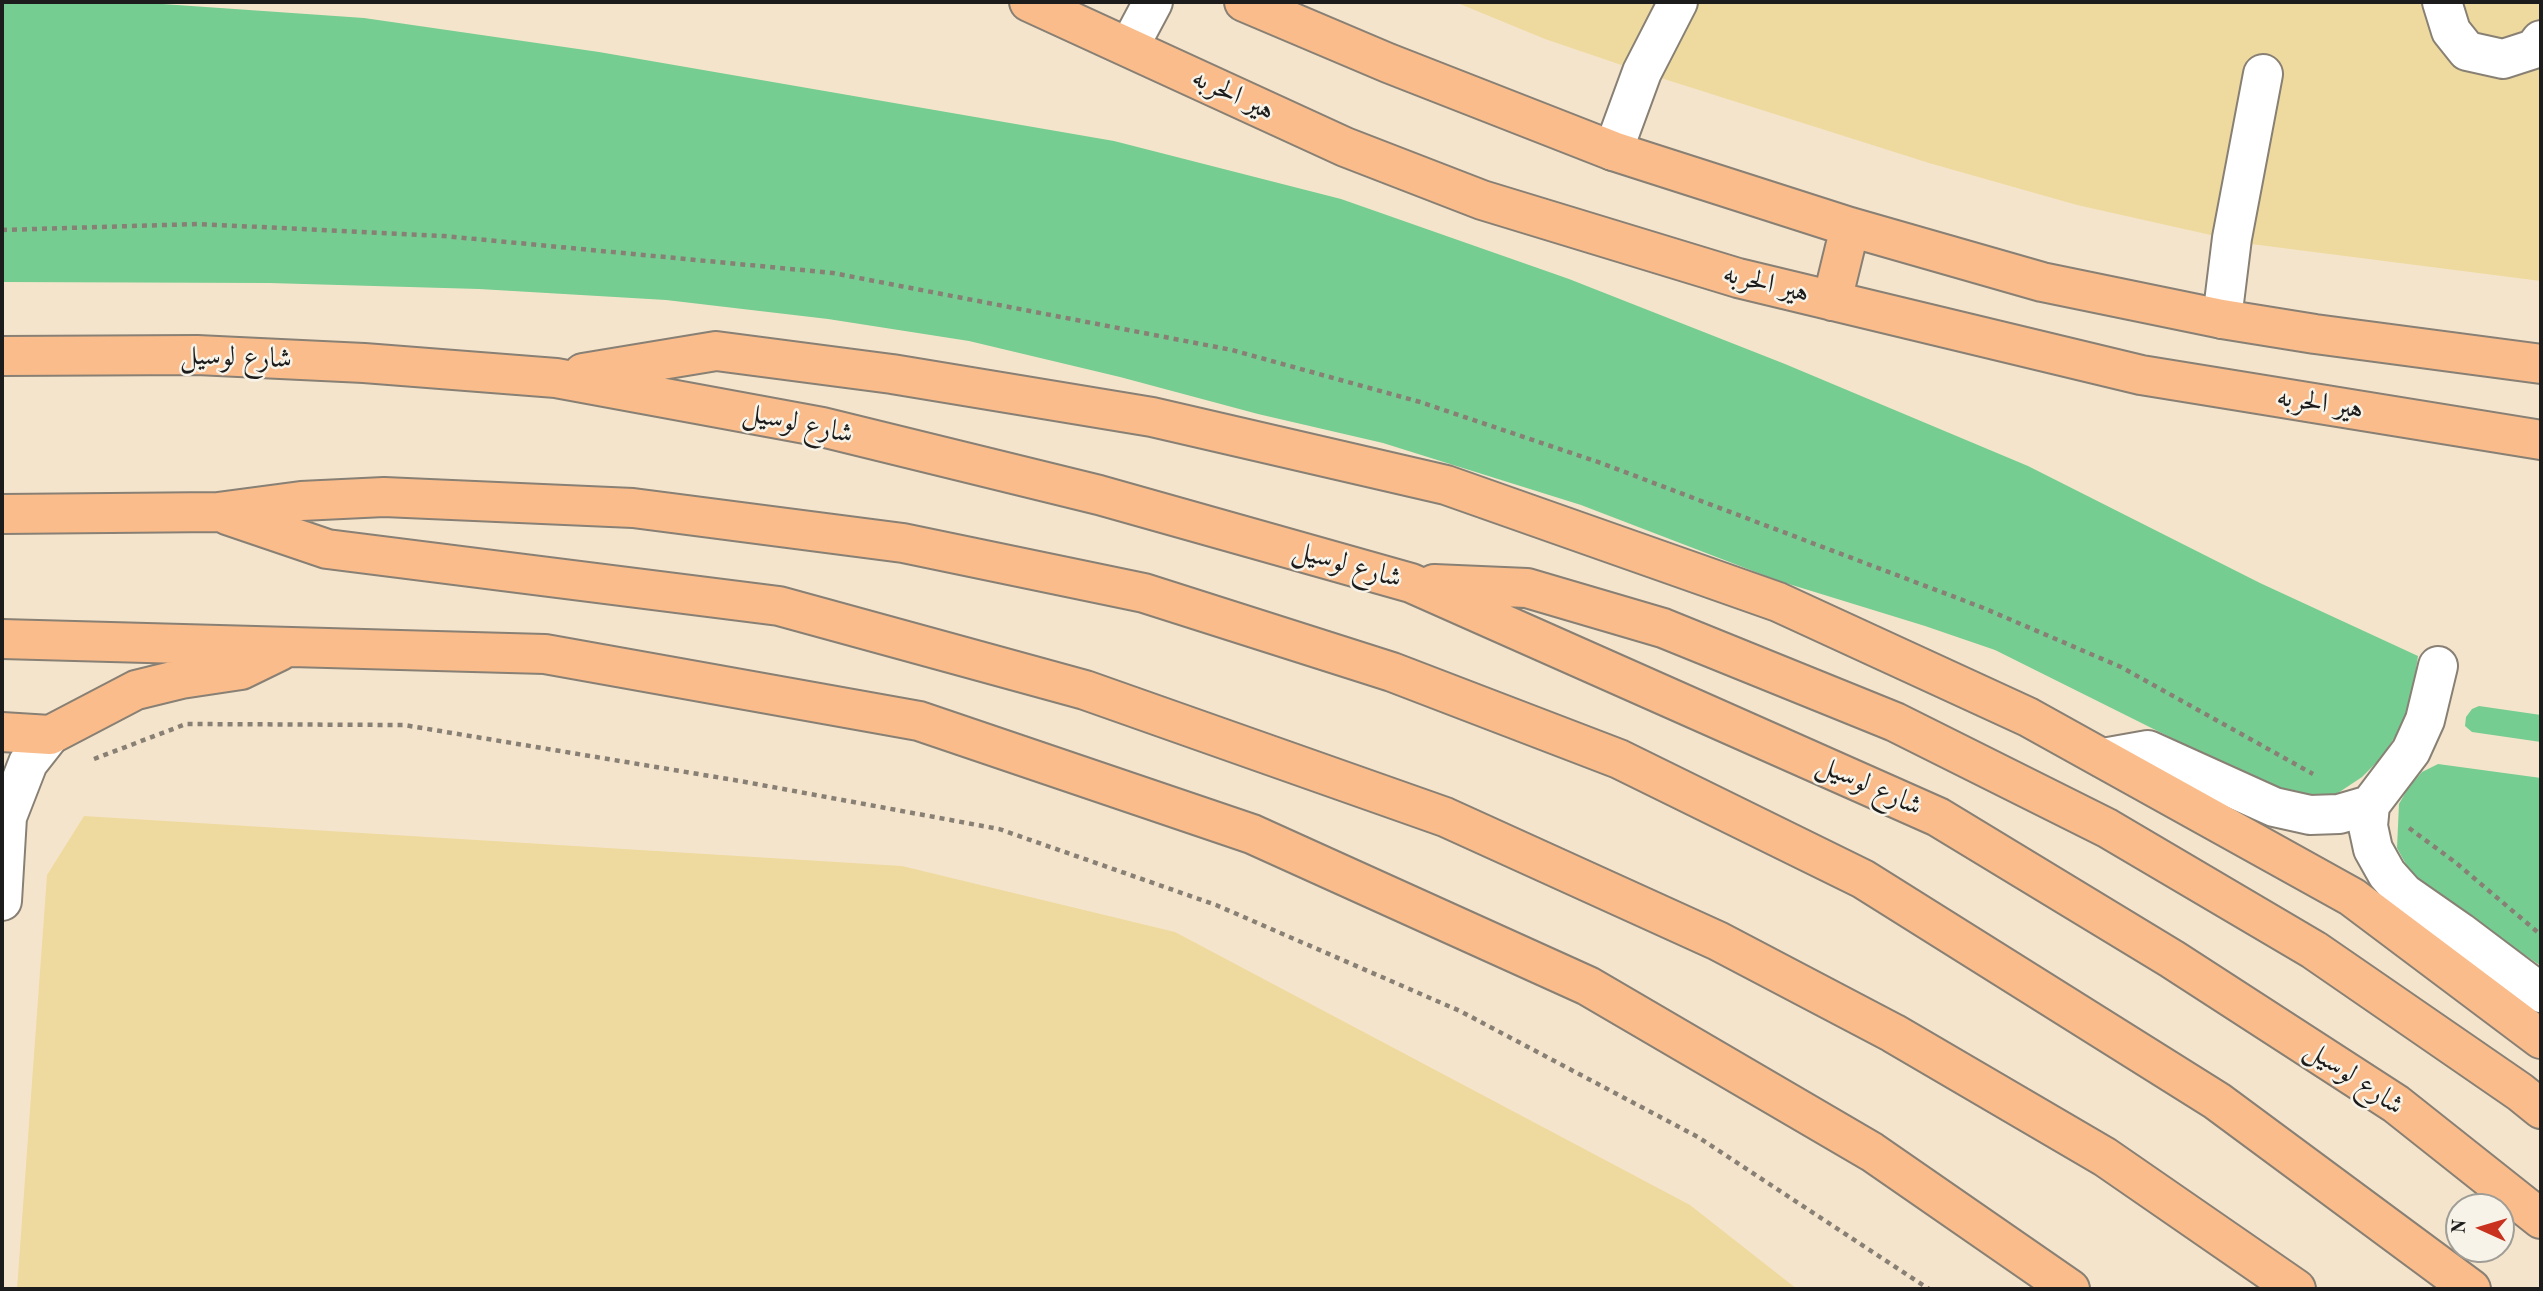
<!DOCTYPE html>
<html>
<head>
<meta charset="utf-8">
<style>
  body { margin:0 }
  #map { position:relative; width:2543px; height:1291px; overflow:hidden; background:#f5e4cc; font-family:"Old Standard TT",serif }
  canvas { display:block }
  .frame { position:absolute; inset:0; border:4px solid #1c1c1c; pointer-events:none }
  .north { position:absolute; left:2445px; top:1193px; width:70px; height:70px; box-sizing:border-box; background:#f7f3e8; border:2px solid #9f9d96; border-radius:50%; rotate:274deg; font-size:19px; font-weight:700; line-height:28px; text-align:center; color:#1c1c1c }
  .north::after { content:''; display:block; margin:auto; width:24px; height:32px; background:#c8321e; clip-path:polygon(50% 0,100% 100%,50% 72%,0 100%) }
</style>
</head>
<body>
<div id="map">
<canvas width="2543" height="1291"></canvas>
<div class="frame"></div>
<div class="north">N</div>
</div>
<script>
const ctx = document.querySelector('canvas').getContext('2d');
ctx.lineJoin = 'round';
function paint(path, color) {
  ctx.fillStyle = color;
  ctx.fill(path, 'evenodd');
}
function toPath(rows) {
  const path = new Path2D();
  for (const r of rows) {
    path.moveTo(r[0], r[1]);
    for (let i = 2; i < r.length; i += 2) path.lineTo(r[i], r[i + 1]);
  }
  return path;
}
function stroke(path, color, width, dash) {
  ctx.strokeStyle = color;
  ctx.lineWidth = width;
  ctx.lineCap = dash ? 'butt' : 'round';
  ctx.setLineDash(dash || []);
  ctx.stroke(path);
}
function drawText(font, color, halo, rows, align = 'center') {
  ctx.font = font + ' "Old Standard TT",Amiri,serif';
  ctx.lineWidth = 5;
  ctx.setLineDash([]);
  ctx.textBaseline = 'middle';
  ctx.strokeStyle = halo;
  ctx.fillStyle = color;
  for (const [text, x, y, turn = 0] of rows) {
    ctx.save();
    ctx.translate(x, y);
    ctx.rotate((+turn || 0) * Math.PI / 180);
    ctx.textAlign = isNaN(turn) ? turn : align;
    if (halo) ctx.strokeText(text, 0, 0);
    ctx.fillText(text, 0, 0);
    ctx.restore();
  }
}
const green = toPath([
  [2,2,134,2,364,18,599,52,1114,141,1341,199,1569,279,1785,364,2028,466,2260,583,2418,656,2411,702,2398,732,2381,758,2362,777,2335,795,2307,798,2288,796,1995,650,1925,626,1779,581,1581,505,1383,443,1258,414,1120,377,969,341,828,319,666,300,479,289,269,283,2,282],
  [2479,706,2541,715,2541,742,2472,732,2465,726,2466,717,2472,709],
  [2438,764,2541,778,2541,966,2414,879,2397,848,2399,804,2408,788,2422,772]
]);
const sand = toPath([
  [1455,2,2541,2,2541,281,2251,244,2077,205,1929,163,1642,72,1545,39],
  [84,816,902,866,1175,932,1690,1205,1797,1289,17,1289,47,875]
]);
const path = toPath([
  [2,230,198,224,444,236,833,273,1232,350,1420,402,1601,463,1981,607,2121,667,2313,774],
  [94,759,186,724,404,725,740,781,999,829,1216,905,1460,1011,1698,1137,1929,1289],
  [2409,828,2455,862,2541,935]
]);
const minor = toPath([
  [2442,2,2451,31,2467,51,2503,59,2534,49,2541,40],
  [1129,47,1153,2],
  [1613,151,1642,72,1678,2],
  [2222,319,2232,238,2263,74],
  [2438,666,2425,720,2411,751,2370,805,2368,826,2373,849,2387,874,2404,893,2460,932,2541,993],
  [2103,758,2148,750,2274,807,2310,815,2339,814,2370,805],
  [2,901,7,817,28,763,50,735]
]);
const major = toPath([
  [1029,2,1345,147,1482,200,1738,278,2141,375,2541,440],
  [1244,2,1388,63,1613,151,1850,227,2042,282,2222,319,2315,334,2541,364],
  [1832,301,1850,227]
]);
const highway = toPath([
  [2,356,197,355,364,363,556,378,822,427,1099,495,1411,583,1938,817,2172,959,2396,1104,2541,1219],
  [583,373,716,351,892,374,1152,417,1446,485,1778,602,2028,717,2352,897,2541,1039],
  [2,514,218,512,301,501,384,497,633,508,903,543,1144,593,1392,672,1619,759,1863,879,2217,1101,2471,1289],
  [227,515,327,549,779,606,1085,690,1445,817,1718,941,1893,1033,2105,1157,2296,1289],
  [1434,584,1527,588,1663,628,1895,722,2107,828,2314,950,2520,1092,2541,1109],
  [2,639,545,654,919,721,1252,834,1588,986,1872,1152,2070,1289],
  [2,732,50,735,136,690,181,679,241,670,280,651]
]);
const streetNames = [
  ["هير الحربه",1233,95,25],
  ["هير الحربه",1766,284,14],
  ["شارع لوسيل",236,358,2],
  ["هير الحربه",2320,404,9],
  ["شارع لوسيل",798,424,12],
  ["شارع لوسيل",1347,565,16],
  ["شارع لوسيل",1869,786,24],
  ["شارع لوسيل",2354,1078,34]
];
paint(green, '#75cd92');
paint(sand, '#eeda9e');
stroke(minor, '#888074', 42);
stroke(major, '#888074', 42);
stroke(highway, '#888074', 42);
stroke(path, '#888074', 4.5, [5, 5]);
stroke(minor, '#fff', 38);
stroke(major, '#fabc8b', 38);
stroke(highway, '#fabc8b', 38);
drawText('28px', '#1c1c1c', '#f7f3e8', streetNames);
</script>
</body>
</html>
